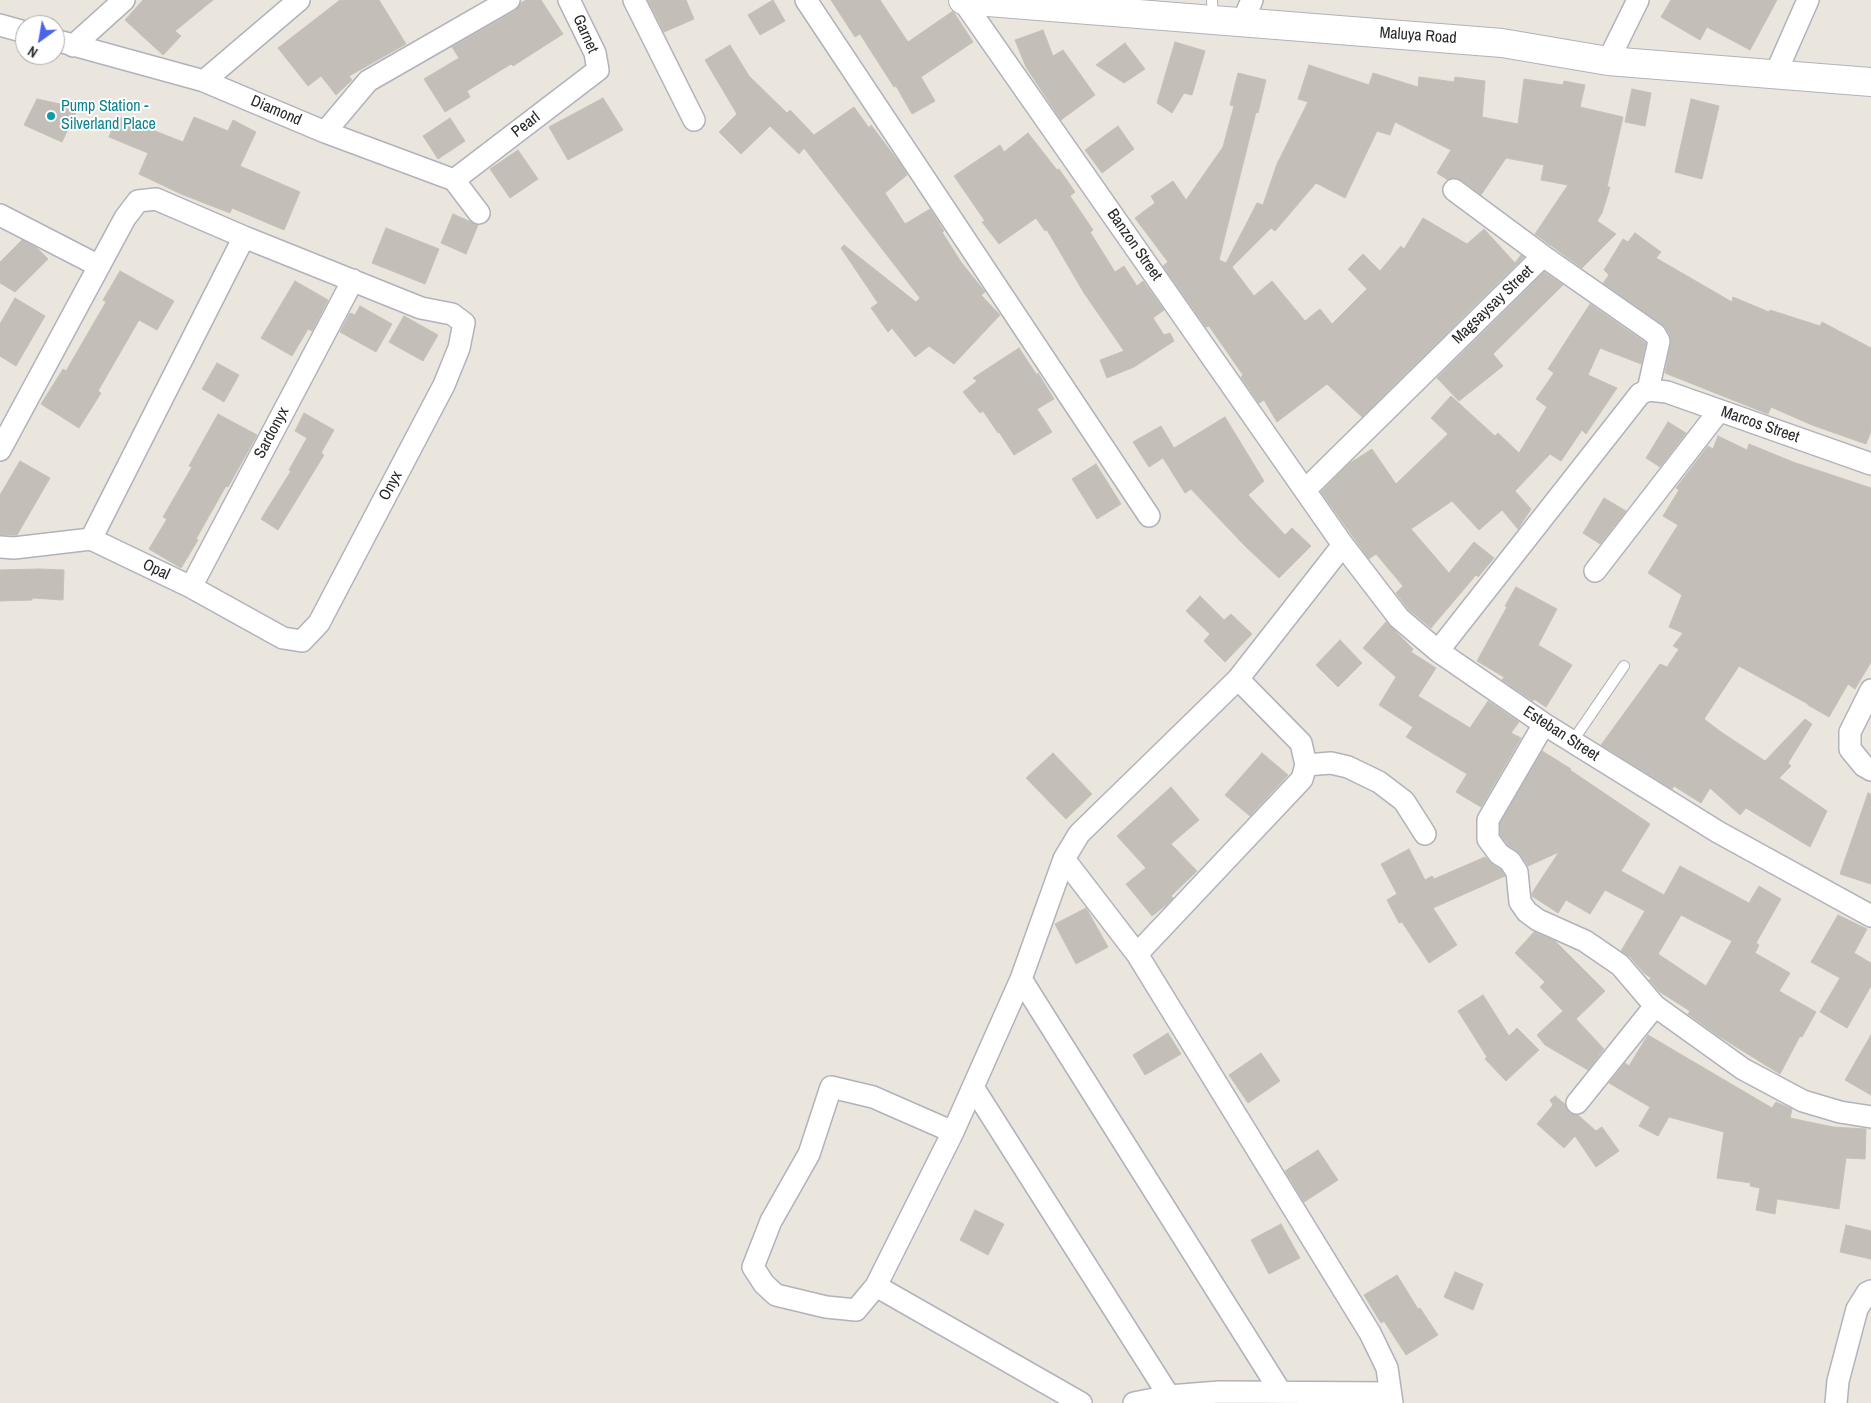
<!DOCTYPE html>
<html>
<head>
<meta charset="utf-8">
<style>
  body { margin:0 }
  #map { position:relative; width:1871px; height:1403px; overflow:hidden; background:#eae5dd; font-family:"Archivo Narrow",sans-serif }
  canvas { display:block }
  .north { position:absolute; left:15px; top:15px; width:50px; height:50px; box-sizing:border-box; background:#fff; border:1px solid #a9a9a9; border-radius:50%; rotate:212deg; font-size:14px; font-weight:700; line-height:20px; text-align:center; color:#292929 }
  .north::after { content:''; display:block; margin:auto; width:18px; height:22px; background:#4e62e6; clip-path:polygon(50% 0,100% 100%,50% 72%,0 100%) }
</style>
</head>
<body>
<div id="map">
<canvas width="1871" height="1403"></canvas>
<div class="north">N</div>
</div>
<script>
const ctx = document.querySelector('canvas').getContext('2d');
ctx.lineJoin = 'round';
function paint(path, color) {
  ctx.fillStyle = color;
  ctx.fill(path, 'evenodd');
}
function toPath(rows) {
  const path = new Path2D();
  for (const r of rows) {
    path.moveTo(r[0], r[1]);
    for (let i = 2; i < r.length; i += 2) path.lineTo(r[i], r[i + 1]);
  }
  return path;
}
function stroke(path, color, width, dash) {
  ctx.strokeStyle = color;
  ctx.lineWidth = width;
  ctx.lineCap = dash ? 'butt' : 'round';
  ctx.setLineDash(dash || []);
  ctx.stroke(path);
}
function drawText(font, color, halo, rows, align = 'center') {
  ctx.font = font + ' "Archivo Narrow",sans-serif';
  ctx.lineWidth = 4;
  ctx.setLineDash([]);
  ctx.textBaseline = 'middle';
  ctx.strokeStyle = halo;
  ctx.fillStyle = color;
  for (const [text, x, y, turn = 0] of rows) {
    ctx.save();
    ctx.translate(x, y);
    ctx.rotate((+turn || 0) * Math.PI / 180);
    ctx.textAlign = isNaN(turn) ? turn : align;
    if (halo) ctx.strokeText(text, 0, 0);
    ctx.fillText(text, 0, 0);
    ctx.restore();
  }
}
const building = toPath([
  [143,0,213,0,175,31,181,36,163,55,125,20,143,0],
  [340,0,379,0,406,44,349,76,352,80,336,95,321,76,308,86,278,48,340,0],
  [526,0,541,0,563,34,513,66,511,64,467,91,470,97,445,112,424,79,459,58,452,47,515,11,521,3,526,0],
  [648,0,686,0,694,19,664,32,648,0],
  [773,0,785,21,760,35,748,15,773,0],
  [831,0,880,0,908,42,953,11,973,42,921,77,935,101,912,114,896,86,894,87,860,34,855,37,831,0],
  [1671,0,1777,0,1750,50,1707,27,1700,40,1661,17,1671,0],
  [1043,30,1053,56,1063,50,1095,95,1061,120,1026,67,1015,40,1043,30],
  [1175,42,1205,51,1192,95,1184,93,1172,113,1157,103,1175,42],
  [1125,43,1145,69,1124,83,1096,65,1125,43],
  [730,45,749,76,787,113,790,110,814,135,854,107,869,128,871,125,901,165,907,175,885,193,905,224,930,209,944,231,942,232,961,262,985,292,981,295,1000,315,954,364,929,346,915,357,892,328,888,332,871,308,878,303,841,248,844,245,916,302,920,298,804,148,799,154,770,126,741,154,719,132,737,114,705,60,730,45],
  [1309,65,1369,85,1373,73,1418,87,1419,77,1454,82,1455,77,1485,81,1482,117,1518,124,1524,79,1563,85,1564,81,1585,85,1580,107,1623,117,1607,187,1610,187,1602,213,1597,221,1616,234,1582,268,1535,234,1568,185,1541,180,1544,165,1506,158,1481,195,1461,180,1455,178,1448,180,1437,173,1451,150,1395,122,1390,135,1377,131,1345,198,1316,183,1275,231,1271,228,1232,267,1254,296,1272,281,1305,321,1320,309,1332,324,1367,289,1348,269,1363,254,1380,271,1401,246,1404,249,1423,218,1467,244,1484,229,1515,263,1521,255,1524,257,1362,417,1327,384,1277,422,1264,400,1259,403,1241,377,1243,375,1209,326,1206,327,1163,266,1168,262,1135,218,1155,203,1151,196,1173,181,1186,200,1223,147,1234,106,1230,105,1238,73,1266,80,1258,113,1256,112,1219,260,1226,263,1257,203,1263,205,1277,164,1308,102,1298,99,1309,65],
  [1632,89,1651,93,1645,126,1625,122,1632,89],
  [603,98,623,130,568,160,549,127,603,98],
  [37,99,78,108,62,142,24,125,37,99],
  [1691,99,1719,106,1702,179,1675,172,1691,99],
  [117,116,183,142,194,117,228,131,233,120,256,132,240,166,300,192,284,230,232,208,230,213,181,194,139,174,148,153,109,137,117,116],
  [450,118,465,141,438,159,423,136,450,118],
  [1118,126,1134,149,1102,173,1085,150,1118,126],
  [1028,133,1057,170,1059,169,1075,192,1070,196,1093,230,1090,232,1115,272,1124,266,1137,286,1143,281,1164,310,1153,318,1164,335,1170,333,1174,341,1134,367,1107,378,1100,360,1124,351,1084,293,1047,230,1045,231,1036,218,999,244,982,222,985,221,954,176,1000,145,1004,152,1028,133],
  [518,150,538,179,510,198,490,169,518,150],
  [453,214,478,225,466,254,441,243,453,214],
  [386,228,439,249,425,284,372,263,386,228],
  [1635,233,1661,252,1656,258,1732,302,1733,297,1769,312,1770,310,1820,326,1822,322,1871,348,1871,431,1866,444,1812,425,1771,407,1768,414,1665,373,1671,343,1670,335,1666,328,1603,283,1609,275,1604,270,1623,239,1628,242,1635,233],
  [22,240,37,248,48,259,15,292,0,283,0,262,22,240],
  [120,271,174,301,157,330,139,320,98,391,101,393,79,428,41,404,63,369,66,371,106,302,103,300,120,271],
  [1544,272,1563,285,1493,354,1503,366,1459,401,1437,378,1544,272],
  [295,281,328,300,312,331,308,329,292,356,261,338,295,281],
  [15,298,45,316,16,366,0,356,0,324,15,298],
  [1590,304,1646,343,1641,364,1600,348,1588,375,1617,388,1586,434,1582,430,1561,461,1550,454,1515,491,1531,509,1518,529,1502,510,1479,530,1452,501,1411,529,1449,573,1474,542,1494,558,1478,577,1476,575,1431,628,1408,609,1396,593,1403,586,1376,554,1369,559,1321,492,1350,463,1372,449,1396,484,1448,434,1431,418,1451,396,1495,436,1498,433,1519,453,1547,407,1536,399,1554,373,1548,369,1590,304],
  [360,306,392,324,376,352,340,332,350,313,355,315,360,306],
  [404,316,438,335,423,361,389,342,404,316],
  [1019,348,1037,375,1038,373,1054,399,1037,409,1052,432,1014,455,999,432,998,433,983,411,980,413,963,392,977,381,973,378,1019,348],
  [217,363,239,375,224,402,202,389,217,363],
  [304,413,334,430,321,453,324,455,278,530,261,519,291,471,289,470,307,438,295,431,304,413],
  [218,414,257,435,228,487,226,486,196,539,198,540,181,568,149,549,167,519,163,517,192,467,189,466,218,414],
  [1225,417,1264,481,1248,495,1285,535,1292,528,1311,546,1279,578,1245,546,1191,489,1185,493,1163,458,1149,467,1133,442,1161,426,1174,448,1225,417],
  [1668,422,1686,433,1660,467,1646,458,1668,422],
  [1718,436,1747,450,1749,444,1793,462,1871,488,1871,662,1855,689,1848,684,1829,717,1808,705,1808,704,1739,666,1704,719,1721,732,1765,761,1805,719,1812,724,1788,763,1791,766,1779,778,1827,811,1810,847,1746,808,1740,815,1710,788,1701,803,1674,786,1672,789,1601,745,1660,664,1667,667,1679,649,1673,646,1683,633,1669,627,1682,595,1648,573,1678,525,1663,516,1679,490,1676,488,1708,446,1713,449,1718,436],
  [20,461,50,478,17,535,0,535,0,495,20,461],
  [1096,464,1121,504,1097,519,1072,479,1096,464],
  [1604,498,1626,511,1600,544,1583,533,1604,498],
  [39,569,64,570,63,600,32,598,32,600,0,601,0,570,39,569],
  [1516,587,1557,609,1538,645,1572,665,1546,707,1534,699,1533,701,1502,680,1504,677,1477,661,1507,607,1505,606,1516,587],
  [1200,596,1224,620,1231,614,1252,634,1225,662,1204,641,1210,634,1186,611,1200,596],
  [1386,622,1413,649,1411,652,1436,668,1418,696,1470,728,1488,701,1519,722,1511,733,1521,738,1481,807,1456,792,1467,774,1406,737,1413,727,1379,705,1396,677,1363,648,1386,622],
  [1340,640,1362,663,1338,687,1316,665,1340,640],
  [1542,751,1571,769,1570,770,1650,824,1621,871,1664,895,1680,866,1749,903,1759,886,1781,899,1756,943,1759,945,1755,953,1790,973,1779,991,1816,1012,1802,1037,1800,1036,1780,1074,1717,1035,1688,1014,1690,1011,1660,992,1649,980,1651,978,1644,973,1630,957,1621,951,1645,911,1605,890,1590,914,1566,900,1558,913,1532,896,1532,893,1559,852,1528,866,1520,854,1508,845,1500,835,1500,823,1542,751],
  [1681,915,1732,941,1706,986,1658,954,1681,915],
  [1053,753,1092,794,1066,819,1026,778,1053,753],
  [1262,753,1288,775,1250,816,1225,795,1262,753],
  [1171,787,1199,820,1171,844,1197,871,1171,896,1173,898,1167,904,1152,916,1126,884,1146,868,1117,836,1171,787],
  [1868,793,1871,794,1871,884,1840,874,1868,793],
  [1409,849,1425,880,1432,876,1434,879,1485,857,1492,864,1501,870,1505,876,1433,908,1457,945,1429,963,1402,922,1399,923,1387,900,1397,894,1381,864,1409,849],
  [1086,908,1108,947,1076,964,1055,924,1086,908],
  [1838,915,1867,929,1854,953,1871,963,1871,986,1847,1028,1820,1012,1840,978,1811,962,1838,915],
  [1534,932,1555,941,1605,991,1576,1019,1604,1049,1588,1070,1545,1045,1537,1035,1563,1011,1540,987,1545,982,1515,953,1534,932],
  [1483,995,1509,1036,1517,1028,1539,1050,1506,1081,1485,1059,1487,1057,1458,1011,1483,995],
  [1168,1033,1181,1054,1145,1075,1133,1055,1168,1033],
  [1648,1035,1772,1108,1776,1102,1792,1109,1790,1118,1833,1127,1866,1129,1865,1159,1846,1158,1839,1209,1777,1199,1775,1214,1756,1210,1760,1188,1750,1186,1751,1183,1717,1178,1724,1132,1669,1117,1658,1136,1639,1126,1650,1107,1609,1083,1625,1063,1629,1066,1648,1035],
  [1871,1035,1871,1095,1845,1080,1871,1035],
  [1261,1053,1280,1081,1248,1103,1229,1075,1261,1053],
  [1555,1096,1565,1104,1570,1113,1578,1115,1596,1131,1602,1127,1619,1151,1596,1167,1575,1136,1564,1148,1537,1124,1553,1105,1550,1100,1555,1096],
  [1318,1150,1338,1180,1304,1202,1285,1171,1318,1150],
  [975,1210,1004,1224,988,1255,960,1240,975,1210],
  [1281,1224,1300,1258,1269,1274,1251,1240,1281,1224],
  [1846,1225,1871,1231,1871,1259,1840,1252,1846,1225],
  [1455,1272,1483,1284,1473,1310,1444,1297,1455,1272],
  [1397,1275,1418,1309,1420,1308,1438,1335,1406,1355,1384,1321,1381,1323,1364,1295,1397,1275]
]);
const lane = toPath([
  [1212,0,1213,20],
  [1572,742,1624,666]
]);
const street = toPath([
  [634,0,694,120],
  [806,0,1149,516],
  [963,1,1343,545,1399,618,1438,651,1544,724,1718,832,1871,916],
  [1242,23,1252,0],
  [0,25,25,32],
  [55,40,204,81,325,132,454,180,479,213],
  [73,46,124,0],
  [1608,61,1638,0],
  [1775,75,1808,0],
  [204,81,299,0],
  [325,132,368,81,509,0],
  [454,180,598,70,595,53,569,0],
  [1454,190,1543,256,1655,334,1659,341,1648,390],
  [0,215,99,266],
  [1648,390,1667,392,1871,464],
  [0,450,125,218,138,201,156,199,244,237,421,308,452,314,464,323,459,348,444,385,319,623,302,641,283,638,191,587,91,539,14,548,0,547],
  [1305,490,1543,256],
  [91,539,244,237],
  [1343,545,1238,679,1079,834,1064,859,1137,954,1370,1333,1387,1368,1392,1403],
  [1595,571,1719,411],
  [191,587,353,280],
  [1438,651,1640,394,1648,390],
  [1871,690,1850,732,1850,749,1864,766,1871,770],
  [1544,724,1488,820,1488,839,1499,854,1510,861,1517,872,1520,902,1527,912,1538,920,1585,941,1620,965,1655,1006,1743,1069,1803,1101,1840,1112,1871,1117],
  [1306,765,1331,763,1348,767,1379,782,1404,801,1425,834],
  [1137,954,1302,779,1306,765,1301,743,1238,679],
  [1021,979,1280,1391],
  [973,1087,1169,1396],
  [1577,1103,1655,1006],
  [953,1132,873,1097,831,1087,809,1154,771,1221,753,1267,764,1284,776,1295,826,1307,856,1310,876,1286,953,1132,1021,979,1064,859],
  [876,1286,1081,1403],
  [1134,1403,1169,1396,1219,1392,1390,1393],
  [1836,1403,1838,1381,1857,1309,1867,1293,1871,1291]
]);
const secondary = toPath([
  [963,0,1502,43,1608,61,1871,82]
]);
const markers = [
  [51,116,5,"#0f9aa8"]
];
const streetNames = [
  ["Garnet",585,34,66],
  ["Maluya Road",1418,36,4],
  ["Diamond",276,111,23],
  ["Pearl",526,125,-38],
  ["Banzon Street",1134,245,55],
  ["Magsaysay Street",1493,305,-44],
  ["Marcos Street",1760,425,19],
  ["Sardonyx",272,433,-62],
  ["Onyx",391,486,-62],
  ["Opal",156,570,25],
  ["Esteban Street",1561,734,33]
];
const cultureNames = [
  ["Pump Station -",61,107],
  ["Silverland Place",61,125]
];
paint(building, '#c3bfb8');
stroke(building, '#c5c1b7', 1);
stroke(lane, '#b0b2bc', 12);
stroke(street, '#b0b2bc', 24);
stroke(secondary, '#b0b2bc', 30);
stroke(lane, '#fff', 10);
stroke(street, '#fff', 21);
stroke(secondary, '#fff', 28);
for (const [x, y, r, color] of markers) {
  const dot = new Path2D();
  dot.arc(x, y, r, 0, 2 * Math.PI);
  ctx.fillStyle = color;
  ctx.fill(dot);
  stroke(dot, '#fff', 2);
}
drawText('16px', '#292929', '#fff', streetNames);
drawText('16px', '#0d838f', '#fff', cultureNames, 'left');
</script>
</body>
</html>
